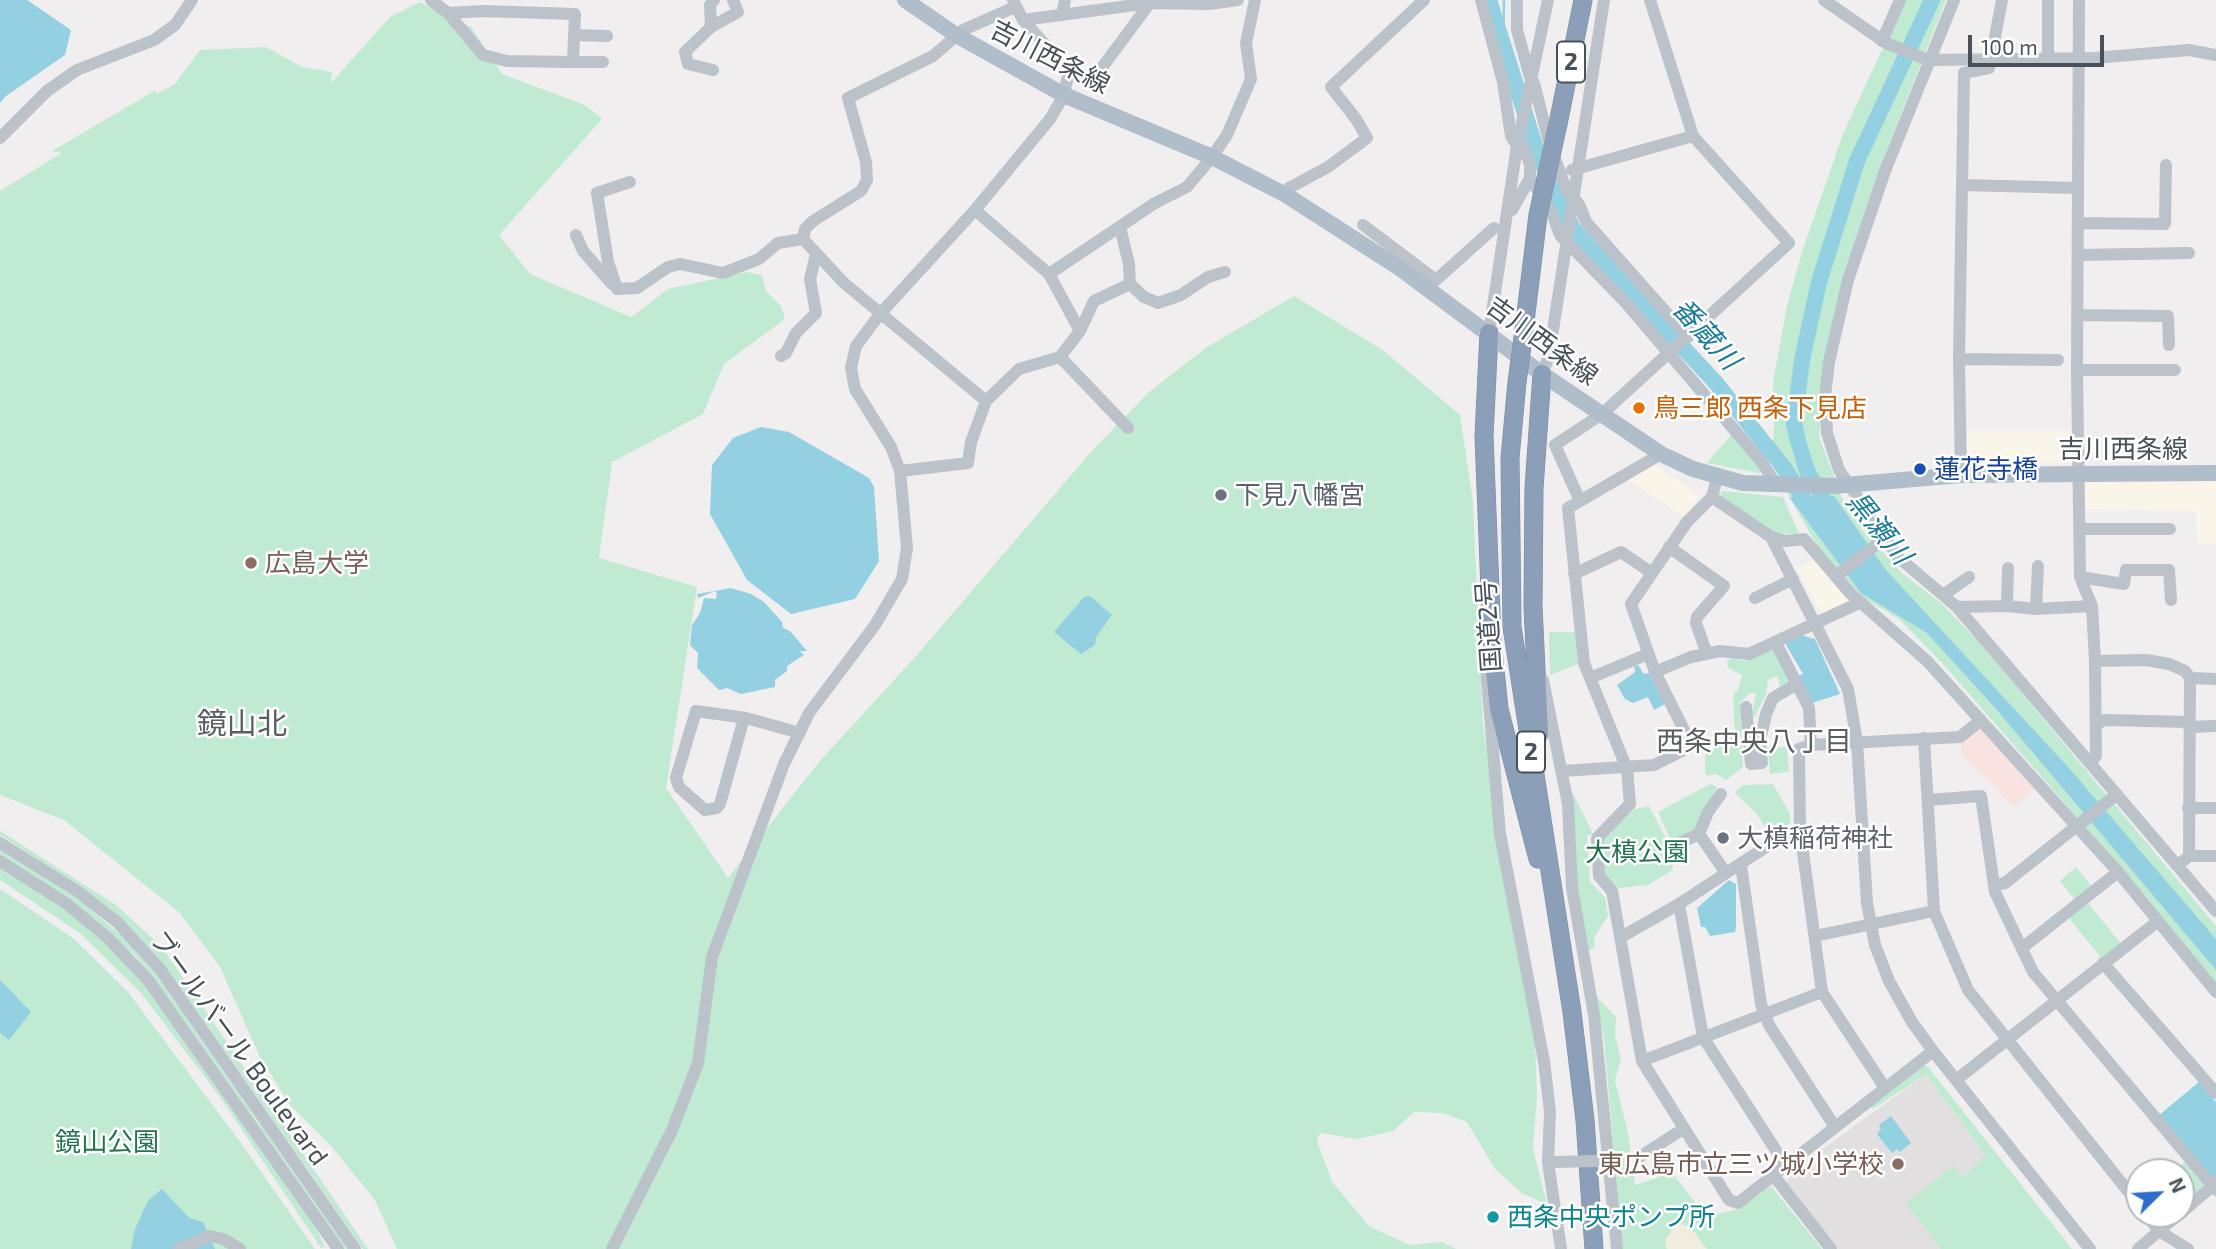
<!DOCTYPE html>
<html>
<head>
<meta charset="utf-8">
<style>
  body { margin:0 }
  #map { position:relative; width:2216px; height:1249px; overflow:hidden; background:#f0eeee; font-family:"Exo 2",sans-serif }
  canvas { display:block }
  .north { position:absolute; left:2125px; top:1158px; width:70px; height:70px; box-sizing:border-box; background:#fff; border:2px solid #b6b9bd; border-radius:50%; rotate:66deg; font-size:19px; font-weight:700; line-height:28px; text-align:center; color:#485159 }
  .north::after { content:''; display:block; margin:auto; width:24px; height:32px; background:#2b6ecd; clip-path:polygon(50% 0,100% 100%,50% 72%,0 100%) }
  .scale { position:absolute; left:1968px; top:35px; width:136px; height:32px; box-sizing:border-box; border:4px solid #485159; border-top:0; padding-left:9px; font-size:21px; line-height:24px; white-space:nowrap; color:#485159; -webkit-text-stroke:5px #fff; paint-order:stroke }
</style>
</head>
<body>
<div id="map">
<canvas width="2216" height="1249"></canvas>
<div class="north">N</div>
<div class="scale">100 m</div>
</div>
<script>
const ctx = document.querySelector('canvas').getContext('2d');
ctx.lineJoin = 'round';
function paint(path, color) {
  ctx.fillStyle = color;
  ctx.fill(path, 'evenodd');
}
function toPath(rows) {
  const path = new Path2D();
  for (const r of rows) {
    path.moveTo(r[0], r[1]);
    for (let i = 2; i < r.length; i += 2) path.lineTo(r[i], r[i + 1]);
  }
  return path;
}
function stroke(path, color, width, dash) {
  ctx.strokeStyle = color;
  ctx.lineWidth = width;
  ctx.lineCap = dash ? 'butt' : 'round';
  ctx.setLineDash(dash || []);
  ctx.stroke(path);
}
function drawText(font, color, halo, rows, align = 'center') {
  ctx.font = font + ' "Exo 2","Noto Sans JP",sans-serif';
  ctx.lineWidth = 5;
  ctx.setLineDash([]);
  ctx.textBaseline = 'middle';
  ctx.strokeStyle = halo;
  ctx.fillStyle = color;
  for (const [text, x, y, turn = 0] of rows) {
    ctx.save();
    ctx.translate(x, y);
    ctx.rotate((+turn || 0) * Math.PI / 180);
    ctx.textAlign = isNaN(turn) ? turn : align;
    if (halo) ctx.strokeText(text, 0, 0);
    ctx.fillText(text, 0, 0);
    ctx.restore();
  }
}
const commercial = toPath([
  [1967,431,2077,431,2077,463,1967,463],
  [1649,461,1699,495,1686,518,1627,479],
  [2085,478,2216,478,2216,544,2197,544,2196,511,2084,509],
  [1819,557,1853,600,1824,613,1820,611,1797,569]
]);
const education = toPath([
  [1926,1074,2055,1249,1838,1249,1787,1183,1788,1174]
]);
const medical = toPath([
  [1979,729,1987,730,2037,787,2014,807,1962,754,1961,739]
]);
const green = toPath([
  [1905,0,1946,0,1885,154,1849,266,1828,354,1819,437,1842,498,1863,530,1902,573,1942,604,1980,643,2216,926,2216,983,2144,894,1943,664,1899,619,1855,593,1821,553,1771,464,1774,426,1773,382,1787,306,1802,252,1843,134],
  [420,2,471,27,502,74,585,105,602,119,499,235,530,274,631,317,668,289,747,272,762,275,766,291,781,306,785,319,724,364,703,414,612,462,599,558,697,587,666,788,728,878,819,762,917,655,1090,453,1149,392,1207,347,1294,296,1384,351,1460,415,1473,502,1483,725,1506,860,1523,984,1535,1041,1537,1095,1533,1149,1547,1204,1523,1194,1496,1170,1467,1122,1442,1113,1414,1112,1393,1131,1357,1139,1320,1133,1317,1141,1332,1182,1370,1227,1410,1245,1442,1242,1456,1249,397,1249,375,1200,332,1147,289,1104,260,1057,220,967,180,913,64,820,0,795,0,191,62,153,52,151,156,90,156,94,175,84,200,50,266,47,302,67,332,72,331,83,390,17],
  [1732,434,1757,462,1760,473,1707,463],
  [1721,491,1783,497,1799,534,1772,533,1721,497],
  [1549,632,1575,632,1578,664,1550,675],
  [1772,649,1779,657,1790,684,1781,690,1777,676,1768,680,1766,695,1755,716,1751,717,1756,693,1750,693,1740,703,1743,767,1726,780,1716,774,1708,776,1705,774,1705,752,1721,743,1735,730,1733,695,1738,690,1742,675,1728,668,1727,661,1732,658,1745,661],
  [1787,747,1789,772,1770,774,1768,748],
  [1710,784,1717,787,1695,829,1672,843,1658,812],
  [1773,784,1790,814,1790,823,1771,836,1756,813,1735,793,1742,785],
  [1573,793,1593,834,1587,835,1590,882,1605,897,1608,916,1595,936,1594,948,1586,952,1578,915,1570,794],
  [1649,806,1676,857,1671,871,1648,885,1619,888,1607,878,1604,871,1602,839,1635,809],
  [0,831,116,905,162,947,368,1249,363,1249,169,971,132,930,89,893,0,835],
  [0,848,77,898,129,942,150,965,350,1249,343,1249,183,1019,136,957,91,916,0,854],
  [0,867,74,916,124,960,156,999,315,1226,325,1247,321,1248,220,1097,141,993,81,934,0,880],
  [2076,867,2093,888,2076,901,2060,881],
  [0,889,73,938,128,992,241,1143,315,1249,0,1249],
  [2088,903,2122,945,2103,960,2069,918],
  [1594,994,1616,1017,1615,1036,1621,1060,1615,1080,1628,1133,1635,1185,1672,1173,1698,1206,1714,1215,1739,1209,1771,1186,1822,1249,1622,1249,1604,1038],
  [1922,1065,1928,1067,2072,1249,1941,1249,1906,1203,1953,1166,1962,1177,1986,1156,1926,1074,1873,1109,1869,1106],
  [2185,1162,2204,1185,2181,1207,2181,1172,2172,1172]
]);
const sand = toPath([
  [1682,1224,1692,1229,1707,1249,1667,1249,1665,1240,1676,1225]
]);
const water = toPath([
  [0,0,27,0,71,30,65,55,6,96,0,103],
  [761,427,789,432,869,478,874,487,879,561,855,599,791,614,747,580,710,514,712,465,733,438],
  [1834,496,1885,569,2068,767,2216,939,2216,970,1997,710,1927,633,1861,593,1789,497],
  [731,588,751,594,764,602,782,622,783,628,790,631,807,651,800,651,804,655,787,666,787,671,775,680,775,687,741,694,727,688,719,690,697,668,698,653,690,645,692,625,700,613,704,598,716,599,717,594,715,591,698,598,697,594],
  [1090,596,1112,615,1096,637,1095,645,1081,654,1054,632,1084,597],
  [1800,635,1815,639,1840,694,1812,703,1798,676,1803,674,1785,643],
  [1638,665,1644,674,1649,673,1665,704,1654,710,1648,697,1633,703,1625,699,1617,685,1635,672,1634,666],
  [1729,880,1736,884,1736,927,1735,932,1710,936,1705,927,1701,927,1697,908],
  [0,980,31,1012,9,1040,0,1033],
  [2199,1082,2216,1102,2216,1177,2210,1177,2158,1116],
  [1891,1116,1911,1143,1900,1152,1897,1149,1892,1153,1877,1134,1881,1129,1879,1125],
  [162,1189,189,1218,203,1222,215,1249,131,1249,135,1229,148,1201]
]);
const stream = toPath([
  [1503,47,1504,0]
]);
const river = toPath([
  [1489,0,1538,155,1573,229,1716,383,1785,469,1812,513],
  [1832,514,1807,471,1798,441,1794,424,1802,360,1819,282,1857,161,1932,0]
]);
const minor = toPath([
  [431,0,448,13],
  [1481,0,1503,82,1511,136,1517,146],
  [1517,0,1517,30,1530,77],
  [1824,0,1886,43,1928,60,2094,58,2189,50,2216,55],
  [1954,0,1885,171,1848,280,1829,362,1825,396,1827,433,1839,470,1898,557,1957,607,2216,911],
  [2079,0,2077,370,2080,577,2092,606,2095,661,2096,756,2090,763],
  [483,11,575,14,573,62,507,61,483,55,448,13,483,11],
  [1062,15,1065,0],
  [1023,20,1150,3,1209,4,1238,0],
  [711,27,710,5,714,0],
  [576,35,607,36],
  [1882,41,1900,0],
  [2048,59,2048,0],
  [573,62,603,62],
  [713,70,688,64,685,52,711,27,738,12,733,0],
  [1069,71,1077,72,1092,81,1150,3],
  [1534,83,1549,142,1567,191,1579,204,1586,222,1688,337],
  [0,138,47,91,77,70,154,40,175,25,192,0],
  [1572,170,1693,136],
  [1530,178,1553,216,1560,235,1626,303,1761,461,1776,485],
  [1962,185,2078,188],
  [1286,195,1289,188,1328,167,1367,138,1356,119,1331,87,1424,0],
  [975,210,1049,274,1080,331],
  [1512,210,1530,178,1530,164,1519,137],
  [2078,223,2165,224,2166,165],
  [1363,225,1436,280,1494,228],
  [576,235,583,251,612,284],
  [2078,255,2189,253],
  [1049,274,1155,203,1187,187,1212,157,1227,135,1251,79,1246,43,1255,0],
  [1130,284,1144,297,1158,303,1181,295,1208,277,1225,272],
  [617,289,637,288,668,267,680,264,723,273,759,259,778,243,803,239],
  [617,289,608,262,597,193,630,182],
  [2078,315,2168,316,2169,345],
  [1489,333,1517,146,1548,0],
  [781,356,786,353,796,333,816,313,810,279,816,254],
  [1060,357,1128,428],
  [1959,359,2058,360],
  [2077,370,2175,370],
  [1542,374,1549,356,1604,0],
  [986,401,844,283,803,239,805,229,813,221,861,191,867,180,866,162,848,98,933,56,963,30,1015,7],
  [1661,454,1568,508,1584,663,1627,769,1630,804,1597,838,1599,876,1612,891,1642,1061,1729,1200,1738,1203,1933,1051],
  [900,471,968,463,971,442,986,401,1019,369,1060,357,1080,331,1094,301,1130,284,1129,264,1120,227],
  [1961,475,1959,359,1964,73,1989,68,2002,0],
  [1717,478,1712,497,1771,537,1848,689,1857,742,1867,903,1875,945,1889,981,1912,1022,1933,1051,2090,1249],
  [1580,501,1555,445,1602,414,1789,243,1693,136,1650,0],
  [2081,529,2170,529],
  [1771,537,1786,541,1804,539,1850,593,1927,661,2118,872,2216,992],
  [1669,547,1724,586,1697,617,1696,623,1707,654],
  [1574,574,1621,552,1652,573],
  [1836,576,1885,538],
  [2080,577,2124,584,2126,570,2169,570,2171,600],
  [1943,595,1969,577],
  [1755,598,1793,579],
  [2007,606,2008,568],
  [1957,607,2007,606,2036,609,2092,606],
  [2036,609,2038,566],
  [1776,643,1809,708,1811,745],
  [1485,654,1500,834,1544,1061,1550,1112,1548,1162,1561,1249],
  [2095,661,2146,660,2169,664,2185,671,2190,678,2216,679],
  [1655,672,1691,657,1720,651,1749,654,1861,602],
  [1590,678,1648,654],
  [1543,680,1568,804,1572,888,1594,1015,1617,1249],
  [1746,707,1751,764,1762,763,1760,741,1766,714,1773,698,1797,684],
  [744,718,720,804,717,808,705,810,679,787,676,778,696,711,746,718,800,733],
  [2097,724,2104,720,2189,722],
  [2189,727,2216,726],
  [1924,738,1934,911,1968,990,2139,1205],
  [1562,771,1654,765,1692,746,1655,672,1631,604,1687,522,1712,497],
  [1928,800,1981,796,1995,892,2033,972,2216,1190],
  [2188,808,2216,808],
  [1699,834,1708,812,1721,794],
  [0,843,77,891,117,922,160,969,355,1249],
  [1671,847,1699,834,1726,873],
  [2189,856,2190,678],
  [0,861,67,904,108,938,148,980,338,1249],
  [2183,861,2189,856,2216,856],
  [1741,865,1761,1004,1769,1025,1835,1127],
  [1994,885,2005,883,2116,795],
  [1679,904,1703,1037,1786,1166],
  [1623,936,1679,904,1772,843,1800,830],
  [1815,936,1934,911],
  [2022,948,2118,872],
  [2103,963,2216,1093],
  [1642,1061,1822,992],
  [1956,1080,2158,921],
  [1885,1088,1822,992,1800,830,1799,749,1811,745,1960,737,1981,720],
  [1641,1156,1683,1129],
  [1774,1176,1831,1249],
  [2181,1213,2216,1183],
  [2146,1214,2159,1231,2188,1249],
  [179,1249,209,1236,223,1239,240,1249],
  [612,1249,672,1130,698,1063,712,957,784,764,809,713,875,625,902,579,907,548,900,471,891,447,855,389,851,368,856,346,880,314,975,210,1050,119,1064,95,1069,71,1023,20,1013,0],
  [2138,1249,2179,1214]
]);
const major = toPath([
  [905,0,956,35,1064,95,1212,157,1286,195,1401,269,1542,374,1661,454,1693,469,1743,483,1833,486,1961,475,2216,473]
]);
const highway = toPath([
  [1558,124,1583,0],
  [1489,333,1484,436,1492,641,1499,709,1538,859],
  [1523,338,1538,215],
  [1517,382,1510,458,1512,627,1572,1012,1585,1120,1594,1249],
  [1539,734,1533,606,1534,488,1542,374]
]);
const minorBridge = toPath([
  [1554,1162,1596,1161]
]);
const highwayBridge = toPath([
  [1538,215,1558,124],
  [1517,382,1523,338]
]);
const markers = [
  [1639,408,7,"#e8710a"],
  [1920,469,7,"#1a4fb4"],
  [1221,495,7,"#6b7280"],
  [251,563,7,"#8d6e63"],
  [1723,838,7,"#6b7280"],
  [1898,1164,7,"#8d6e63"],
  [1493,1217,7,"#0f9aa8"]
];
const shields = [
  [1571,62,28],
  [1531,752,28]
];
const shieldNames = [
  ["2",1571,62],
  ["2",1531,752]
];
const streetNames = [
  ["吉川西条線",1050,57,27],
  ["吉川西条線",1542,341,36],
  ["吉川西条線",2123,449],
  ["国道2号",1489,626,-94],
  ["ブールバール Boulevard",239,1048,54]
];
const foodNames = [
  ["鳥三郎 西条下見店",1653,408]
];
const transitNames = [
  ["蓮花寺橋",1934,469]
];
const worshipNames = [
  ["下見八幡宮",1235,495],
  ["大槙稲荷神社",1737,838]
];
const educationNames = [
  ["広島大学",265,563],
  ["東広島市立三ツ城小学校",1884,1164,"right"]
];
const parkNames = [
  ["大槙公園",1637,852],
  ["鏡山公園",107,1142]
];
const cultureNames = [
  ["西条中央ポンプ所",1507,1217]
];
const waterNames = [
  ["番蔵川",1706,334,48],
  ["黒瀬川",1879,528,51]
];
const neighbourhoodNames = [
  ["西条中央八丁目",1754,742]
];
const quarterNames = [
  ["鏡山北",242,724]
];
paint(commercial, '#faf5e9');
paint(education, '#e1dfdf');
paint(medical, '#f8e3e1');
paint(green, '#c1ead2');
paint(sand, '#f0ece0');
paint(water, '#92d0e2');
stroke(stream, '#92d0e2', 2.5);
stroke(river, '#92d0e2', 16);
stroke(highway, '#768ba4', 19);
stroke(minor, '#bbc2c9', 12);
stroke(major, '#b0bdca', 16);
stroke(highway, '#8b9fb8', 18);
stroke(highwayBridge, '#768ba4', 19, []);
stroke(minorBridge, '#bbc2c9', 12);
stroke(highwayBridge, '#8b9fb8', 18);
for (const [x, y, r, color] of markers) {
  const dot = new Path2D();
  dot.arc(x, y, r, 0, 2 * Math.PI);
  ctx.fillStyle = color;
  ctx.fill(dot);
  stroke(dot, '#fff', 2.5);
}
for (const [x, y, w] of shields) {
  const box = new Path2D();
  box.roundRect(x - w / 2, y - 20.5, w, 41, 5);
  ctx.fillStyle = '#fff';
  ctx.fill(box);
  stroke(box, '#485159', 2);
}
drawText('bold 24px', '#485159', null, shieldNames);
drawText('26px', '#485159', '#fff', streetNames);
drawText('26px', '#c56008', '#fff', foodNames, 'left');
drawText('26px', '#164399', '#fff', transitNames, 'left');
drawText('26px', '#5b616d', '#fff', worshipNames, 'left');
drawText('26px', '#785e54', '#fff', educationNames, 'left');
drawText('26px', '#20734c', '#fff', parkNames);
drawText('26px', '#0d838f', '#fff', cultureNames, 'left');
drawText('italic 28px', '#1b7c9a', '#fff', waterNames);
drawText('28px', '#5b5e62', '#fff', neighbourhoodNames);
drawText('30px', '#5b5e62', '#fff', quarterNames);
</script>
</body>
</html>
